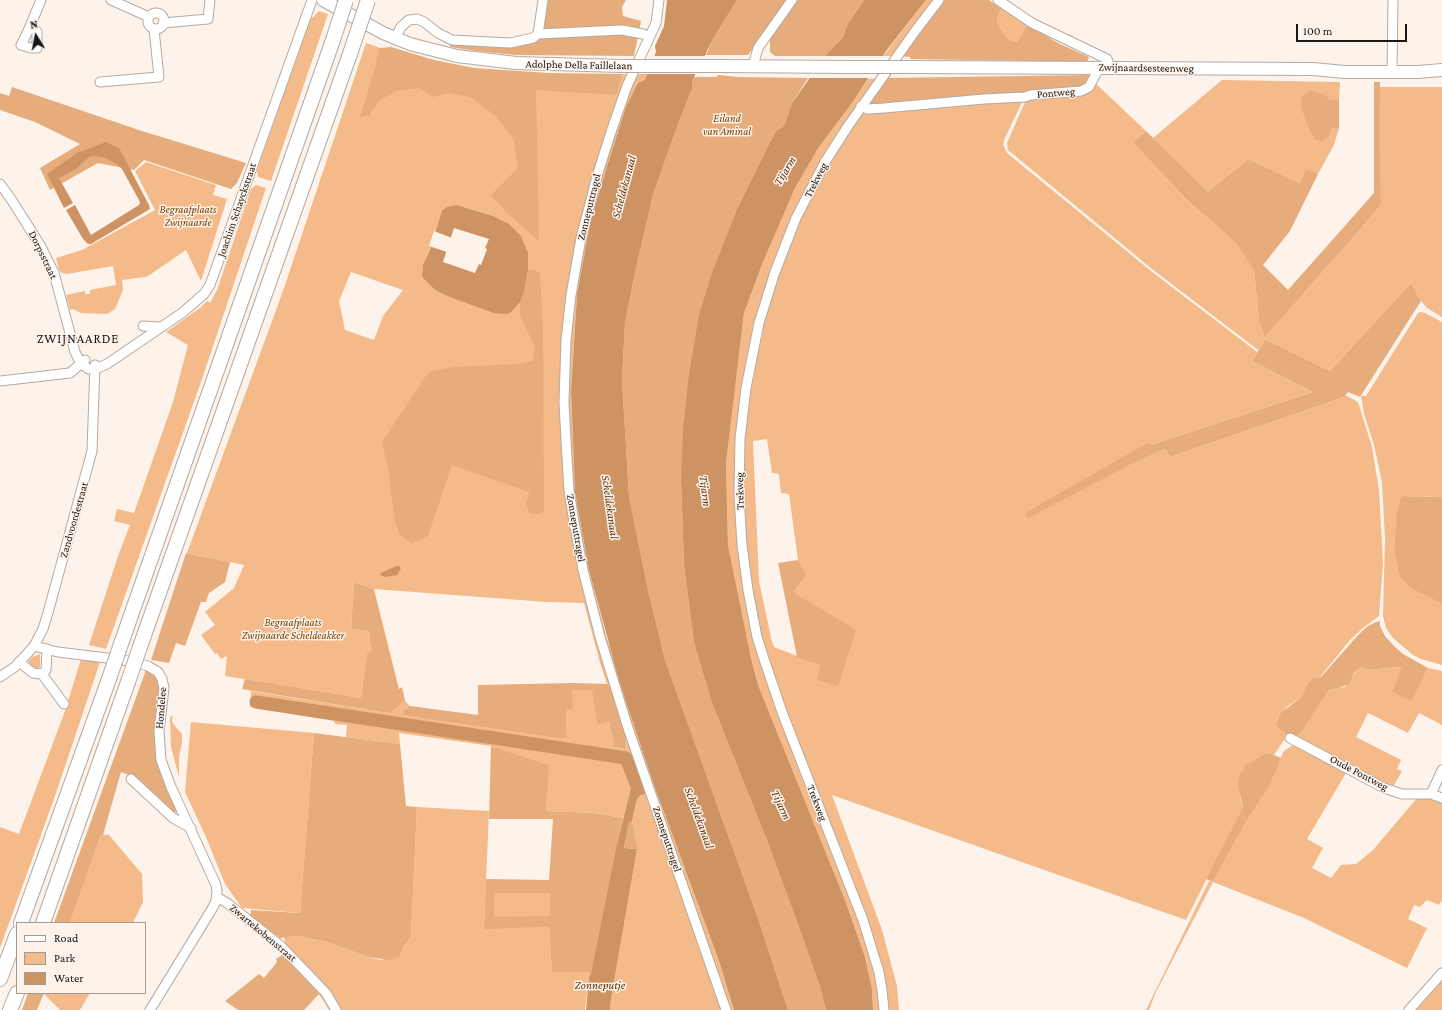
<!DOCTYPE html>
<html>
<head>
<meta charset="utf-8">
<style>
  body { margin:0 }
  #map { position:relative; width:1442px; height:1010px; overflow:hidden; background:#fef3ea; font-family:"Crimson Pro",serif }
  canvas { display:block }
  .legend { position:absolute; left:16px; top:922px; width:130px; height:72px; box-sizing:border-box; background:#fef3ea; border:1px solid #a39b94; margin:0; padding:5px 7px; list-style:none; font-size:12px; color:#1a1613 }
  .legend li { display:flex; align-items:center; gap:8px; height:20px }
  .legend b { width:20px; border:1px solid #a39b94 }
  .north { position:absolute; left:16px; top:16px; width:40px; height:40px; -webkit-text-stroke:3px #fef3ea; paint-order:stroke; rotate:350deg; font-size:11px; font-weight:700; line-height:16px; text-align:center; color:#1a1613 }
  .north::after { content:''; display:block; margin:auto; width:14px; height:18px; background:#1a1613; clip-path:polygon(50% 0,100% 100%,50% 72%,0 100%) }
  .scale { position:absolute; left:1296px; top:24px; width:111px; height:18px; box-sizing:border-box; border:2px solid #1a1613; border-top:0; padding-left:5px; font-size:12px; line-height:14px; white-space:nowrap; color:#1a1613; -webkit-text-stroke:3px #fef3ea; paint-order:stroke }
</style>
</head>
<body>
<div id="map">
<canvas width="1442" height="1010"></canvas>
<ul class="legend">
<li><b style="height:5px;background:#fff"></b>Road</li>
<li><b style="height:11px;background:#f4ba8a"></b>Park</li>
<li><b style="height:11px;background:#cd9362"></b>Water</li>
</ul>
<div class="north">N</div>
<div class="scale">100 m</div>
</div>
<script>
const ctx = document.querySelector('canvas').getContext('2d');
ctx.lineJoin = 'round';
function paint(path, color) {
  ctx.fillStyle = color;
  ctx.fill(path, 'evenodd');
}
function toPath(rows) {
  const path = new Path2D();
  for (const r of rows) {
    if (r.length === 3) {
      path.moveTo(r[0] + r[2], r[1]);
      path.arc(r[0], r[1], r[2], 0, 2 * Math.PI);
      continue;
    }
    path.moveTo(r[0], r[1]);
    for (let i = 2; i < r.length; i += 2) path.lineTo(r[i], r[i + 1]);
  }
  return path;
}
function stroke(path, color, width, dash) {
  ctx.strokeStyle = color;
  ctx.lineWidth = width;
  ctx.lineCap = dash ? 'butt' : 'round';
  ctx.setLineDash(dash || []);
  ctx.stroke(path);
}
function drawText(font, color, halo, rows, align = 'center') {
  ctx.font = font + ' "Crimson Pro",serif';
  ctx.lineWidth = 3;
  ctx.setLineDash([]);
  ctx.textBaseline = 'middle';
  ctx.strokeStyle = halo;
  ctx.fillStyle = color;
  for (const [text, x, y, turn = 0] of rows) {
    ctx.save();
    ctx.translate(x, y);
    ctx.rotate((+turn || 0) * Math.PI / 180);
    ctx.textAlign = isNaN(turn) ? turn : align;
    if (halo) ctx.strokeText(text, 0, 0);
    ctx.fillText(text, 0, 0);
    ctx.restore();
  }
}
const green = toPath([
  [926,0,942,0,898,56,883,56],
  [1001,8,1027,25,1017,42,1009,40,998,25,997,19],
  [319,11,328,14,271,181,258,177,257,170,310,20],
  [366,43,423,63,617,95,623,74,648,74,645,80,634,92,626,107,609,160,590,223,577,295,571,390,575,492,589,570,606,635,654,785,719,961,734,1010,610,1010,611,999,637,849,637,843,632,821,637,799,640,795,638,789,631,788,623,818,594,813,546,811,548,765,491,746,399,733,400,744,346,737,347,725,335,724,334,721,250,707,251,691,382,712,391,712,405,701,410,706,404,710,567,739,566,709,572,690,593,690,597,723,609,722,614,747,624,749,626,737,613,691,607,684,600,663,584,603,547,602,374,589,354,582,351,629,369,631,371,653,367,653,361,698,225,676,227,656,221,659,217,653,215,654,201,635,215,625,205,612,234,588,244,565,187,553,283,291],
  [457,205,493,216,528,270,524,292,520,302,461,300,447,296,435,290,423,278,422,270,428,252],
  [351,272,403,290,383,316,374,340,345,330,339,301],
  [887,78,1024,98,1005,138,1003,144,1007,153,1151,271,1257,352,1252,361,1313,392,1151,445,1149,442,1028,517,1134,463,1165,449,1170,457,1344,397,1345,395,1358,402,1372,447,1379,490,1383,563,1379,616,1363,628,1350,640,1320,677,1313,678,1308,683,1301,697,1288,706,1278,718,1275,724,1279,729,1284,732,1286,735,1284,740,1274,755,1267,753,1240,797,1243,807,1186,920,832,795,882,930,897,986,899,1010,873,1010,872,989,865,957,845,900,758,685,751,658,728,545,726,464,744,313,763,262,795,188,819,147,852,103,868,79],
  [767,439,772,473,779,474,781,493,789,494,798,560,807,575,794,591,803,598,838,686,820,665,774,647,772,642,759,581,753,441],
  [1222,80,1340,82,1339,100,1331,100,1326,95,1301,98,1301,109,1309,130,1314,139,1329,136,1333,128,1339,128,1334,145,1318,174,1306,170,1300,183,1248,159,1208,192,1153,138],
  [1094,82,1146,131,1134,144,1188,201,1236,243,1248,259,1254,270,1259,320,1265,339,1268,334,1370,218,1381,205,1380,87,1442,87,1442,317,1427,308,1421,301,1411,283,1330,371,1265,339,1258,350,1152,269,1008,150,1007,143,1025,102,1029,99],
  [146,162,216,185,213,195,227,199,201,281,186,250,148,276,144,277,122,280,123,290,115,309,107,314,81,313,73,309,70,310,66,295,85,291,85,294,90,294,90,290,116,285,113,266,67,274,62,273,59,270,56,258,82,250,155,210,135,171],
  [256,185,266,188,201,382,106,649,89,645,118,556,130,525,114,521,117,509,134,513,173,402,188,345,166,332,200,308,207,301,210,303,217,290,251,189],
  [1420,312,1425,313,1442,322,1442,497,1401,496,1396,515,1394,552,1400,578,1410,588,1442,604,1442,665,1421,659,1413,655,1393,638,1386,628,1383,616,1385,538,1382,482,1374,445,1364,414,1362,401,1361,396,1366,396,1418,313],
  [40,654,40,667,36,669,29,664,29,661,32,657],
  [81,659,100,662,54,799,0,948,0,827,19,834,65,711],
  [1396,667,1403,668,1412,701,1428,668,1442,671,1442,725,1419,713,1408,733,1368,713,1356,737,1401,760,1397,769,1402,771,1393,787,1391,788,1340,761,1297,736,1301,733,1329,690,1345,687,1357,670,1361,668,1371,670],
  [173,716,172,721,174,725,182,734,182,743,179,757,179,777,171,747,170,717],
  [191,722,314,733,300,913,242,908,225,884,206,837,185,792],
  [1295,745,1346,773,1307,839,1323,848,1312,868,1331,878,1341,865,1356,864,1373,850,1418,797,1430,797,1442,802,1442,900,1439,905,1427,900,1420,907,1414,905,1408,919,1427,928,1407,968,1304,918,1213,882,1156,992,1149,1010,1146,1010,1209,881,1213,882,1246,822,1269,787,1278,767,1283,752,1291,746],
  [417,807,489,811,484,928,549,927,552,971,591,972,589,977,585,1010,329,1010,321,997,282,955,285,941,284,937,298,936,327,942,368,957,381,960,402,951,404,946,411,937],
  [101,835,109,835,142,874,143,902,133,923,70,923],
  [494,893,550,893,550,917,494,917],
  [1442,980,1442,1010,1416,1010],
  [44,993,90,993,80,1010,60,1010,44,994]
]);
const forest = toPath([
  [548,0,626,0,622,7,623,16,641,21,634,56,515,55,476,51,450,47,451,43,494,47,511,47,542,35],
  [737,0,787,0,748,55,704,55,707,53,713,39],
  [798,0,864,0,847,25,843,37,825,56,775,56,770,52,770,39],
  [942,0,989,0,1001,8,997,19,998,25,1009,40,1017,42,1027,25,1060,44,1089,57,1087,62,910,59,910,57,898,56],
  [391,47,434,60,474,68,548,73,623,74,617,95,536,90,539,241,505,211,491,195,518,168,514,140,496,116,470,97,448,93,433,97,419,88,396,91,379,101,369,116,360,117,376,65,379,48],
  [718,75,738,77,808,78,792,103,784,126,776,131,769,144,738,207,681,481,684,565,694,643,712,703,766,838,799,927,820,987,826,1010,788,1010,759,921,665,660,648,590,629,496,622,380,625,323,636,268,653,195,678,124,692,89,692,81,693,77,717,77],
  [1089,75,1089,80,1083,89,868,105,887,78],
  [1374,82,1380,82,1380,87,1381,205,1370,218,1268,334,1265,339,1330,371,1411,283,1421,301,1360,397,1348,392,1344,397,1170,457,1165,449,1134,463,1028,518,1025,513,1149,442,1151,445,1313,392,1252,361,1265,339,1259,320,1254,270,1236,243,1188,201,1133,143,1146,131,1208,192,1248,159,1300,183,1306,169,1318,174,1290,231,1263,265,1288,290,1374,193],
  [12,87,142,131,246,163,237,183,231,189,144,160,134,170,98,163,50,190,40,168,80,144,35,122,0,110,0,93,9,96],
  [1312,91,1326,95,1331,100,1339,100,1339,128,1333,128,1329,136,1322,141,1314,139,1309,130,1301,109,1301,98,1308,92],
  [528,270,535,270,540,273,543,330,544,512,537,514,530,514,526,505,529,492,452,465,428,536,412,543,400,535,395,522,388,468,382,442,418,388,423,379,432,371,454,367,519,364,533,361,535,348,520,315,520,302,524,292],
  [1401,496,1442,497,1442,604,1410,588,1400,578,1394,552,1396,515],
  [186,553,230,562,225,582,209,593,206,602,201,602,185,646,176,643,169,663,151,660],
  [798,560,807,575,794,591,803,598,856,630,838,686,817,680,820,665,797,657,778,563],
  [354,582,374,589,399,689,402,687,405,701,391,712,382,712,242,689,245,679,361,698,367,653,371,652,369,631,351,629],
  [1380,621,1380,626,1385,636,1394,646,1403,654,1428,668,1412,701,1392,692,1402,668,1396,667,1371,670,1361,668,1357,670,1354,673,1349,684,1339,688,1329,690,1301,733,1297,736,1284,740,1286,735,1284,732,1279,729,1275,724,1281,713,1301,697,1308,683,1313,678,1321,677,1358,635,1368,626,1376,622],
  [146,670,152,672,157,678,160,690,155,739,157,756,178,810,175,812,172,813,129,775,121,772,103,835,109,835,101,835,70,923,54,923],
  [573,683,607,684,609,686,613,691,626,737,625,749,614,747,609,722,597,724,592,690,572,690,573,709,566,709,567,739,403,715,404,710,410,706,478,715,478,685],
  [314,733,400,744,406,806,417,807,411,937,404,946,399,957,390,960,368,957,327,942,298,936,279,938,278,936,264,930,250,919,251,910,300,913],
  [491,746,549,765,546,811,594,813,623,818,616,847,591,972,552,972,549,927,484,929,486,879,549,880,553,819,489,819],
  [494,893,550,893,550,916,494,917],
  [1267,753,1274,755,1281,758,1278,767,1269,787,1246,822,1213,882,1206,879,1243,807,1238,786,1240,774,1246,765],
  [632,821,637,843,637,849,624,848,629,823],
  [282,955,319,994,304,1010,238,1010,225,1001,259,974,264,978,277,962,276,959],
  [28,993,44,993,37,1010,22,1010]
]);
const water = toPath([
  [667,0,737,0,713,39,692,81,692,89,678,124,653,195,636,268,625,323,622,380,629,496,648,590,665,660,759,921,788,1010,734,1010,719,961,654,785,619,680,589,570,575,492,571,390,577,295,590,223,609,160,626,107,638,83,645,80,656,52,655,46,664,26],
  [864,0,926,0,886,51,852,103,819,147,795,188,763,262,744,313,726,464,728,545,751,658,758,685,845,900,865,957,872,989,873,1010,826,1010,820,987,799,927,766,838,712,703,694,643,684,565,681,481,683,430,689,374,699,315,712,273,738,207,769,144,776,131,784,126,792,103,825,56,843,37,847,25],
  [106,142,119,148,149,205,150,209,91,244,88,244,83,239,66,210,75,205,91,235,139,205,140,202,122,169,117,164,103,157,92,156,89,157,76,169,59,178,73,203,64,208,47,174,77,153],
  [457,205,493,216,509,224,521,236,528,253,528,270,524,292,520,302,510,313,505,314,494,313,447,296,435,290,423,278,422,274,423,265,431,247,442,211,447,207],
  [454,228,489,239,485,248,487,249,481,265,479,264,475,273,443,262],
  [396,566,399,566,401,568,397,575,385,577,380,575,381,573],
  [631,788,638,789,640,795,637,799,632,821,629,823,624,848,637,849,611,999,610,1010,586,1010,589,977,591,972,616,847]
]);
const pier = toPath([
  [652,56,706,56,697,74,645,74],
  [823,56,885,56,871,78,807,78],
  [434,231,452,238,447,252,429,246]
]);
const river = toPath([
  [256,702,626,758,638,789,641,788]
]);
const minor = toPath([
  [111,0,149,17],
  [659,0,656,23,627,86,611,132,598,173,581,238,571,295,566,340,564,402,566,441,569,490,574,522,583,570,600,637,628,728,726,1010],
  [998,0,1032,23,1107,59,1110,68],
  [156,21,8],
  [163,23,208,19,210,0],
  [31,24,37,32,37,48,31,48,21,45,28,31,41,0],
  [538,34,622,30,643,34,649,37],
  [538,34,543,0],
  [395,38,401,27,409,20,417,19,424,22,438,33,452,40,510,43,533,38,538,34],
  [753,66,758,48,792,0],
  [1392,72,1393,0],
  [100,82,159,77,154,29],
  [861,106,868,109,884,108,984,99,1025,97,1031,95,1081,91,1089,87,1099,68],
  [0,184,11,199,40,245,54,273,75,352,81,364,89,369,95,369,107,364,182,313,204,294,210,285,312,0],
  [143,326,162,327],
  [0,381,70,373,85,360],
  [34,646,58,652,123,660,148,666,158,672,162,679,164,688,159,731,161,760,171,787,216,885,217,891,216,901,212,909,150,1010],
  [19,662,33,673,42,674],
  [42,674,64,704],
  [42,674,46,670,47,649],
  [0,677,16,666,34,646,43,629,49,609,92,451,95,365],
  [1290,738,1384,788,1402,794,1431,794,1442,798],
  [131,779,173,818,191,828],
  [1431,794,1442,770],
  [217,897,227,903,281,946,326,993,336,1010],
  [884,1010,882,990,879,972,863,920,782,712,765,662,757,637,748,590,742,545,739,495,740,439,746,388,759,323,775,272,796,218,825,162,848,126,916,30,939,0],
  [1409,1010,1442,973]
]);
const major = toPath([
  [323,0,383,33,410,44,457,56,516,63,621,66],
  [722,66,849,67],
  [905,67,1313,69,1345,72,1418,72,1442,70]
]);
const highway = toPath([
  [122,641,333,40],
  [141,644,351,51],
  [21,923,109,679],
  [43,923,128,682],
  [0,979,17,934],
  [10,1010,17,993]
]);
const majorBridge = toPath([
  [621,66,722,66],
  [849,67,905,67]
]);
const highwayBridge = toPath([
  [333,40,346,0],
  [351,51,368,0],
  [109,679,122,641],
  [128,682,141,644]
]);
const streetNames = [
  ["Adolphe Della Faillelaan",579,65,1],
  ["Zwijnaardsesteenweg",1146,68,1],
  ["Pontweg",1056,93,-5],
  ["Trekweg",816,180,-62],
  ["Zonneputtragel",589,207,-76],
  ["Joachim Schayckstraat",237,210,-71],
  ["Dorpsstraat",43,255,64],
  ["Trekweg",740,491,-91],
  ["Zandvoordestraat",74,520,-74],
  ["Zonneputtragel",576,528,80],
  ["Hondelee",161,708,-85],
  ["Oude Pontweg",1359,773,28],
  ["Trekweg",817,803,69],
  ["Zonneputtragel",667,839,71],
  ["Zwartekobenstraat",263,933,40]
];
const parkNames = [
  ["Eiland",727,119],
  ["van Aminal",727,132],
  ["Begraafplaats",188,210],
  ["Zwijnaarde",188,223],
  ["Begraafplaats",293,623],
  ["Zwijnaarde Scheldeakker",293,636]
];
const waterNames = [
  ["Tijarm",785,171,-59],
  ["Scheldekanaal",624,187,-75],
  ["Tijarm",705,491,83],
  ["Scheldekanaal",610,507,82],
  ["Tijarm",781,805,65],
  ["Scheldekanaal",699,818,70],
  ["Zonneputje",600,985]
];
const quarterNames = [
  ["ZWIJNAARDE",78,339]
];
paint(green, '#f4ba8a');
paint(forest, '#e7ac7b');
paint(water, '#cd9362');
paint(pier, '#fef3ea');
stroke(river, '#cd9362', 13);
stroke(minor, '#b5aaa2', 11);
stroke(major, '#b5aaa2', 14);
stroke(highway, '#b5aaa2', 16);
stroke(minor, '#fff', 9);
stroke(major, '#fff', 12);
stroke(highway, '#fff', 14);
stroke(majorBridge, '#b5aaa2', 14, []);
stroke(highwayBridge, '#b5aaa2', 16, []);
stroke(majorBridge, '#fff', 12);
stroke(highwayBridge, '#fff', 14);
drawText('11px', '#1a1613', '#fef3ea', streetNames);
drawText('italic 11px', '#743e00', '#fef3ea', parkNames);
drawText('italic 12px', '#5c3510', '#fef3ea', waterNames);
ctx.letterSpacing = '1px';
drawText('13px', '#1a1613', '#fef3ea', quarterNames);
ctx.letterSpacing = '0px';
</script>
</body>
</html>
